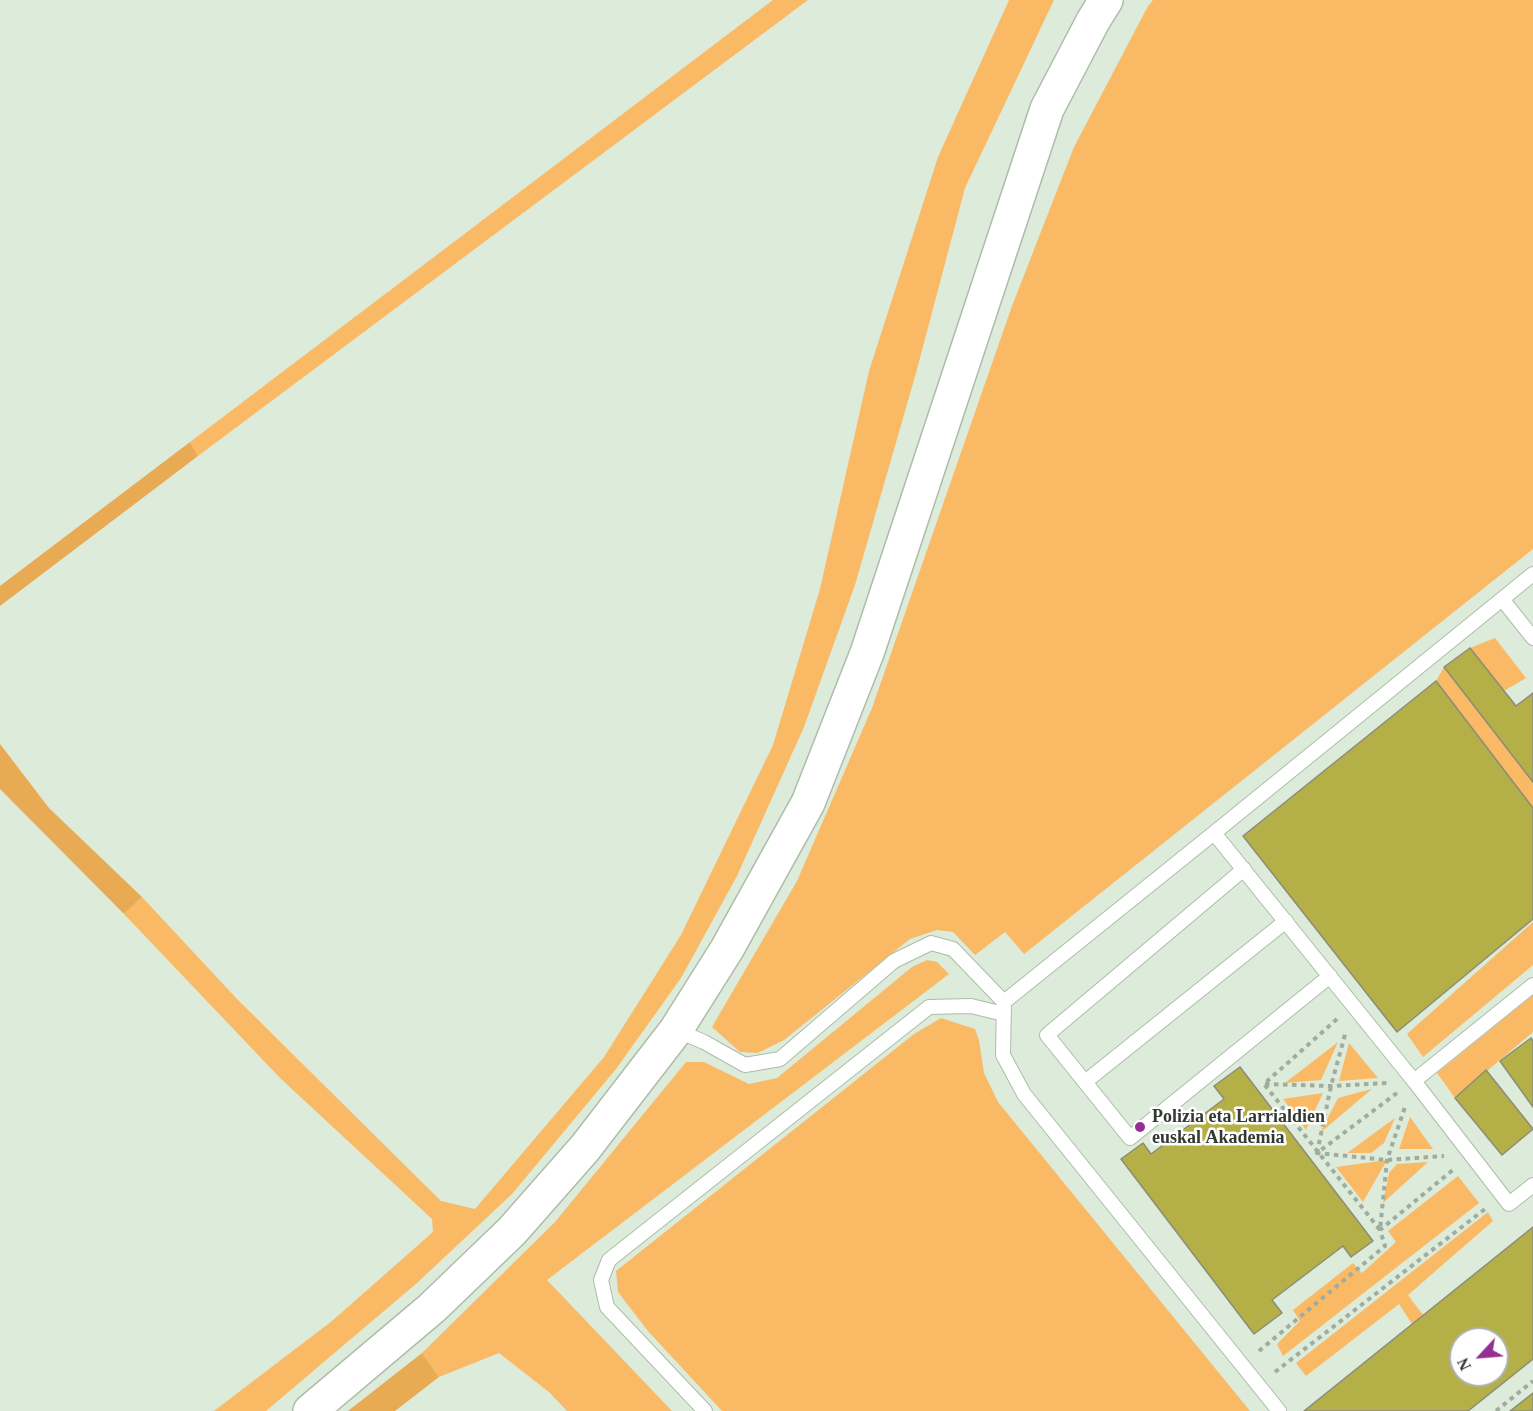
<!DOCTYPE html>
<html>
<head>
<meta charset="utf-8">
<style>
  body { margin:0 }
  #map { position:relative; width:1533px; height:1411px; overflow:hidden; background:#dcebda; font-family:Georgia,serif }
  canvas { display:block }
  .north { position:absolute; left:1449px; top:1327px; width:60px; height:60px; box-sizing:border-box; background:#fff; border:2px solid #adb0ad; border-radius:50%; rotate:244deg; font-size:16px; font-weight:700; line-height:24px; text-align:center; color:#333932 }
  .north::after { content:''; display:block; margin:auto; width:21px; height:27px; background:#962f94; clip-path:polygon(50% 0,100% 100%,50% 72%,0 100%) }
</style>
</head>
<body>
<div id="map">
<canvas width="1533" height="1411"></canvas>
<div class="north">N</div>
</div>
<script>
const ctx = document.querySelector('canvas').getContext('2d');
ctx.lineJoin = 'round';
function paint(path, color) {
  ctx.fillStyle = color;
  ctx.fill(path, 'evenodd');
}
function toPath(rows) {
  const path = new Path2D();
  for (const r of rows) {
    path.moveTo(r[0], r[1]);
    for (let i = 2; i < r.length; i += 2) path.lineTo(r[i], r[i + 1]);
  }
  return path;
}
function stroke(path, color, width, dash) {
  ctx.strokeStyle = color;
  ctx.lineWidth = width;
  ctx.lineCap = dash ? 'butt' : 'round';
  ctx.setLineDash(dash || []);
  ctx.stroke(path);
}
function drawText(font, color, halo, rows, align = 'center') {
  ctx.font = font + ' Georgia,serif';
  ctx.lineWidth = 5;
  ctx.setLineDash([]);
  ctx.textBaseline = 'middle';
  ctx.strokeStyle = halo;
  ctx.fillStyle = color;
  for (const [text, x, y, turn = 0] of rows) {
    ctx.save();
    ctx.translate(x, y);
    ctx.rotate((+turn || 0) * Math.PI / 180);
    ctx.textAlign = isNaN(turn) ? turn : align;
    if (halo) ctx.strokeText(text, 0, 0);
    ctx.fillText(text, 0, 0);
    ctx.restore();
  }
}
const green = toPath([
  [773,0,808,0,198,456,190,442],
  [1009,0,1054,0,965,188,916,373,855,585,804,727,737,876,681,978,616,1069,512,1194,417,1283,266,1411,214,1411,332,1321,433,1232,432,1219,280,1078,124,914,142,897,237,999,441,1201,475,1209,604,1057,681,935,773,745,820,589,869,371,938,157],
  [1153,0,1533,0,1533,549,1024,954,1005,932,975,955,953,932,937,930,910,939,784,1040,758,1053,740,1052,712,1027,797,881,872,708,1012,306,1074,147,1148,6],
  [1495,638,1526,678,1504,691,1470,648],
  [1444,667,1533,782,1533,808,1436,681],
  [1533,922,1533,965,1423,1057,1407,1034],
  [927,960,937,962,949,974,547,1280,672,1411,567,1411,549,1392,499,1353,439,1377,422,1353,555,1222,686,1062,704,1062,749,1084,777,1078,912,967],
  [1533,995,1533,1032,1455,1098,1437,1073],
  [941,1018,975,1029,979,1040,984,1073,998,1102,1250,1411,722,1411,647,1330,618,1292,616,1271,914,1034],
  [1338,1042,1321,1080,1285,1083],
  [1349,1043,1378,1078,1339,1081],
  [1372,1089,1320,1133,1338,1098],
  [1323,1093,1306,1130,1283,1099],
  [1410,1117,1433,1149,1399,1149],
  [1395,1118,1384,1143,1371,1153,1347,1153],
  [1387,1160,1363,1202,1336,1167],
  [1428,1162,1383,1203,1389,1173,1397,1164],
  [1458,1176,1479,1203,1283,1356,1277,1344,1300,1321,1293,1310,1353,1263,1362,1273,1396,1242,1388,1231],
  [1488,1212,1493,1221,1408,1295,1423,1315,1412,1324,1399,1304,1306,1376,1296,1363]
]);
const forest = toPath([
  [190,442,198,456,0,606,0,586],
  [0,744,49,808,142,897,124,914,0,789],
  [422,1353,439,1377,395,1411,348,1411]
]);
const building = toPath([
  [1470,648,1516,706,1533,693,1533,782,1444,667,1470,648],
  [1436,681,1533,808,1533,919,1397,1032,1243,836,1436,681],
  [1531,1038,1533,1041,1533,1107,1500,1061,1531,1038],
  [1240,1067,1373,1241,1351,1257,1343,1246,1272,1300,1282,1313,1254,1334,1121,1159,1143,1143,1151,1154,1224,1099,1214,1086,1240,1067],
  [1486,1070,1533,1129,1502,1155,1455,1098,1486,1070],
  [1533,1227,1533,1359,1468,1411,1304,1411,1533,1227],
  [1461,1339,1497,1339,1497,1375,1461,1375,1461,1339],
  [1533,1393,1533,1411,1510,1411,1533,1393]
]);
const path = toPath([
  [1337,1019,1264,1084,1380,1230,1387,1160,1405,1107],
  [1265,1084,1331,1086,1387,1083],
  [1397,1093,1317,1153,1387,1160,1444,1156],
  [1317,1153,1331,1086,1346,1031],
  [1259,1351,1385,1246,1380,1230,1454,1169],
  [1275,1372,1485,1209],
  [1496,1411,1533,1381]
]);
const lane = toPath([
  [1533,574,1214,833,1414,1081,1533,985],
  [1502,599,1533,638],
  [1214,833,1004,1002,1003,1055,1024,1094,1279,1411],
  [1244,869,1047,1035,1130,1138,1330,976],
  [676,1030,704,1042,745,1065,780,1059,894,961,931,943,953,949,1004,1002],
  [1414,1081,1509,1204,1533,1185],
  [1085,1082,1286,921],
  [705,1411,607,1307,601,1280,609,1260,929,1007,971,1006,1004,1014]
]);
const secondary = toPath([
  [310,1411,432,1308,512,1231,585,1148,676,1030,727,949,808,803,867,653,1047,109,1093,21,1106,0]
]);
const markers = [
  [1140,1127,6,"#962f94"]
];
const poiNames = [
  ["Polizia eta Larrialdien",1152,1117],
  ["euskal Akademia",1152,1138]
];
paint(green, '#faba65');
paint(forest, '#e9aa54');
paint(building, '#b4b047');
stroke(building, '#8d8c78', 1.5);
stroke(lane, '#adbcab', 16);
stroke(secondary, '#adbcab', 36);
stroke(path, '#a0ac9e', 4, [4.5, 4.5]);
stroke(lane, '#fff', 14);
stroke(secondary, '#fff', 33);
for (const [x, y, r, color] of markers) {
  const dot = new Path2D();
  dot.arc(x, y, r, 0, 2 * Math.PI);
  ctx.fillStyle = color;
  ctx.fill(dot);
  stroke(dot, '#fff', 2);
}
drawText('bold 18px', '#333932', '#fff', poiNames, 'left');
</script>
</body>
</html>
